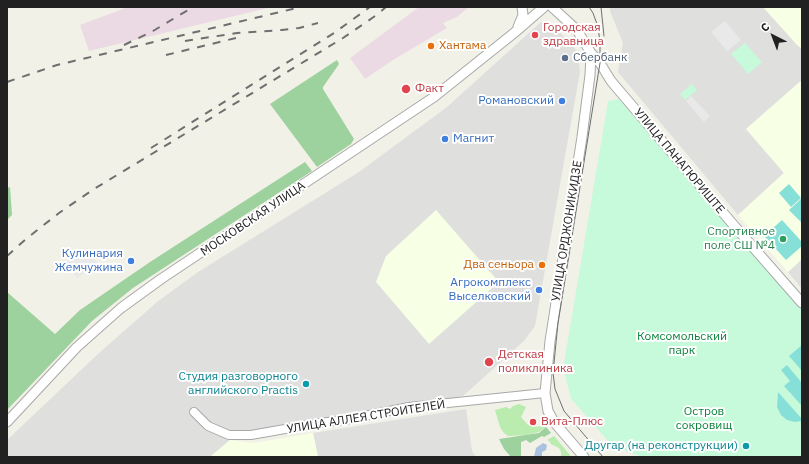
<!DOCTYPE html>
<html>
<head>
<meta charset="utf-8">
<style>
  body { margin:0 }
  #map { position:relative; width:809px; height:464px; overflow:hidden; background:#f2f1e8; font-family:"IBM Plex Sans",sans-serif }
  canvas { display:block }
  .frame { position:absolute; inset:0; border:8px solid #212121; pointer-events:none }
  .north { position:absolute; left:753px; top:16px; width:40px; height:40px; -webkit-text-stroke:3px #fff; paint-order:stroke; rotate:318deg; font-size:11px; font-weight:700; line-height:16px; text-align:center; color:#212121 }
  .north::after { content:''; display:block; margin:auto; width:14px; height:18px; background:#212121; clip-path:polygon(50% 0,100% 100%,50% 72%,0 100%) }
</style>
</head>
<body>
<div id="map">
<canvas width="809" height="464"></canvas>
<div class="frame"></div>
<div class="north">С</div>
</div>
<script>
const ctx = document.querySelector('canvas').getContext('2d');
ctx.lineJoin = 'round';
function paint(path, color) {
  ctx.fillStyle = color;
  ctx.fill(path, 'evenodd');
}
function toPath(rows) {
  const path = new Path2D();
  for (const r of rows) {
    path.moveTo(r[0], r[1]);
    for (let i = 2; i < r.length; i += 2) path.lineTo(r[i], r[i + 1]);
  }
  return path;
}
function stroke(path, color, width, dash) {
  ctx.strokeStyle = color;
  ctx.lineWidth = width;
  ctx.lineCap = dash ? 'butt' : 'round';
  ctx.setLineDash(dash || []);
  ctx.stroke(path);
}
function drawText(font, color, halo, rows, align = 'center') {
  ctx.font = font + ' "IBM Plex Sans",sans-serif';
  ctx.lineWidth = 4;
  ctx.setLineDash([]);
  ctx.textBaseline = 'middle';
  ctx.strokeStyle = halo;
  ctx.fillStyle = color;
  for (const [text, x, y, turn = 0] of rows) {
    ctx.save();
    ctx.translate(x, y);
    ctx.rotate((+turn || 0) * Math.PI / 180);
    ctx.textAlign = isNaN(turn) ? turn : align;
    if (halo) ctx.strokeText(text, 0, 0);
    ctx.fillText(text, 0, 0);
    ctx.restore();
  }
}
const residential = toPath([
  [610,7,763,7,802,49,802,80,746,129,784,173,738,215,618,72,623,43,610,11],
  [541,22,552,24,578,52,580,72,535,326,524,341,463,396,409,407,250,432,230,433,211,423,198,410,191,415,205,430,230,440,210,457,7,457,7,440,99,353,157,302,198,272,359,172,447,107],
  [802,259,802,289,788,272],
  [466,409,472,451,476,457,318,457,313,433]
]);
const industrial = toPath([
  [128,7,272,7,89,51,80,25],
  [419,7,469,7,457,17,443,23,447,28,393,60,365,79,350,58]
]);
const education = toPath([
  [763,7,802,7,802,49,797,45],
  [802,80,802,259,788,272,738,215,784,173,746,129],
  [436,210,499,282,429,344,376,282,386,256],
  [313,433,318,457,210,457,230,440,254,443]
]);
const grass = toPath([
  [519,404,526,407,521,417,528,425,534,427,541,426,546,427,539,432,526,435,508,436,504,433,500,427,495,410,506,407,510,409,513,406],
  [554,436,570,455,569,457,561,456,561,452,559,448,551,444,550,442,547,440]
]);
const forest = toPath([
  [337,60,339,64,323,87,323,89,354,139,351,144,317,167,270,104],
  [305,162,312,171,133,288,92,321,7,410,7,292,55,334,80,310,150,262],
  [10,187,12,215,7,220,7,188],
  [546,427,551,433,544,437,542,436,530,443,526,440,521,442,521,457,511,457,504,449,499,439,539,433]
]);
const park = toPath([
  [745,43,762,62,748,74,731,54],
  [692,84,697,90,685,100,680,94],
  [619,99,802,309,802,457,642,457,626,451,608,441,571,399,565,375,564,363,608,101]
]);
const pitch = toPath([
  [789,184,801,198,791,207,779,193],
  [802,198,802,223,789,210],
  [782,220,802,242,802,246,786,260,764,236],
  [802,345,802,371,789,356],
  [787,365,802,383,802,406,784,386,790,381,781,370],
  [778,392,802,419,802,421,795,422,787,420,781,415,777,407]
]);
const parking = toPath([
  [725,21,741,40,727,51,711,32],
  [691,96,710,116,704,122,686,101],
  [87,247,98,264,77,278,66,262]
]);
const water = toPath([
  [543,443,547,445,546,450,542,452,542,457,534,457,536,448]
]);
const minor = toPath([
  [194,412,208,426,229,435,251,435,319,423,345,420,409,407,545,393]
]);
const tertiary = toPath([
  [552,7,577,30,591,53,590,75,582,137,550,341,545,393,548,411,554,422,584,457],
  [518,27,523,15,522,7],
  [591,53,600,63,611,81,731,222,802,303],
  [7,422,77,347,121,308,161,279,434,97,514,33,544,7]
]);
const tram = toPath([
  [589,7,593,13,598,27,600,42,600,63,558,323,553,373,555,389,564,411,603,457],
  [601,7,604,36]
]);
const rail = toPath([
  [185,41,237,33,282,30,299,28,318,23],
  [124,45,153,31,193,7],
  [166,55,236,38],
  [7,82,57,65,301,7],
  [151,148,334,33,370,7],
  [7,256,26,239,59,213,94,189,343,38,378,14,386,7]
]);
const markers = [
  [535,35,4,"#e0444e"],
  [431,46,4,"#e8710a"],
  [565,58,4,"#5c6f8a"],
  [406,89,5,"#e0444e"],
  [562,101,4,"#3f7fe0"],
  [445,139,4,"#3f7fe0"],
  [783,239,4,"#2e9e5b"],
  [131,261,4,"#3f7fe0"],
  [542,265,4,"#e8710a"],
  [539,290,4,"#3f7fe0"],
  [489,362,5,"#e0444e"],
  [306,384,4,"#0f9aa8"],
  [533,422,4,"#e0444e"],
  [746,446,4,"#0f9aa8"]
];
const healthNames = [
  ["Городская",543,28],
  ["здравница",543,42],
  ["Факт",415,89],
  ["Детская",498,355],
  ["поликлиника",498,369],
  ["Вита-Плюс",541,422]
];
const foodNames = [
  ["Хантама",439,46],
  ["Два сеньора",534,265,"right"]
];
const serviceNames = [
  ["Сбербанк",573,58]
];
const shopNames = [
  ["Романовский",554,101],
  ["Магнит",453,139,"left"],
  ["Кулинария",123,254],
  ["Жемчужина",123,268],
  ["Агрокомплекс",531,283],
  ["Выселковский",531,297]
];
const streetNames = [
  ["УЛИЦА ПАНАГЮРИШТЕ",679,161,50],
  ["МОСКОВСКАЯ УЛИЦА",253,219,-34],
  ["УЛИЦА ОРДЖОНИКИДЗЕ",567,231,-81],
  ["УЛИЦА АЛЛЕЯ СТРОИТЕЛЕЙ",366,417,-9]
];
const leisureNames = [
  ["Спортивное",775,232],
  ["поле СШ №4",775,246]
];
const parkNames = [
  ["Комсомольский",682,337],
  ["парк",682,351],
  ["Остров",704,412],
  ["сокровищ",704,426]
];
const cultureNames = [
  ["Студия разговорного",298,377],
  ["английского Practis",298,391],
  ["Другар (на реконструкции)",738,446]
];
paint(residential, '#dfdfde');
paint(industrial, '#ebdae3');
paint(education, '#f7ffe4');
paint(grass, '#baebaf');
paint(forest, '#9dd19e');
paint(park, '#c7fadb');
paint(pitch, '#87e0d8');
paint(parking, '#e9e9e9');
paint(water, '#a9c2df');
stroke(minor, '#a8a8a8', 10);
stroke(tertiary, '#a8a8a8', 11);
stroke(minor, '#fff', 8);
stroke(tertiary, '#fff', 9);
stroke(tram, '#6f6f6f', 1);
stroke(rail, '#6f6f6f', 2, [8, 8]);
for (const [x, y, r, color] of markers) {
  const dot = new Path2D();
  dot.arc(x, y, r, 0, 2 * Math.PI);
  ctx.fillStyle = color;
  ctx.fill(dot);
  stroke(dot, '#fff', 1.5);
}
drawText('12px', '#be3a42', '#fff', healthNames, 'left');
drawText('12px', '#c56008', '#fff', foodNames, 'left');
drawText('12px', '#4e5e75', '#fff', serviceNames, 'left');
drawText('12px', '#366cbe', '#fff', shopNames, 'right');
drawText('12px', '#212121', '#fff', streetNames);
drawText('12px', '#27864d', '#fff', leisureNames, 'right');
drawText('12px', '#0c833a', '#fff', parkNames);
drawText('12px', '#0d838f', '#fff', cultureNames, 'right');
</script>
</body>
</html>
